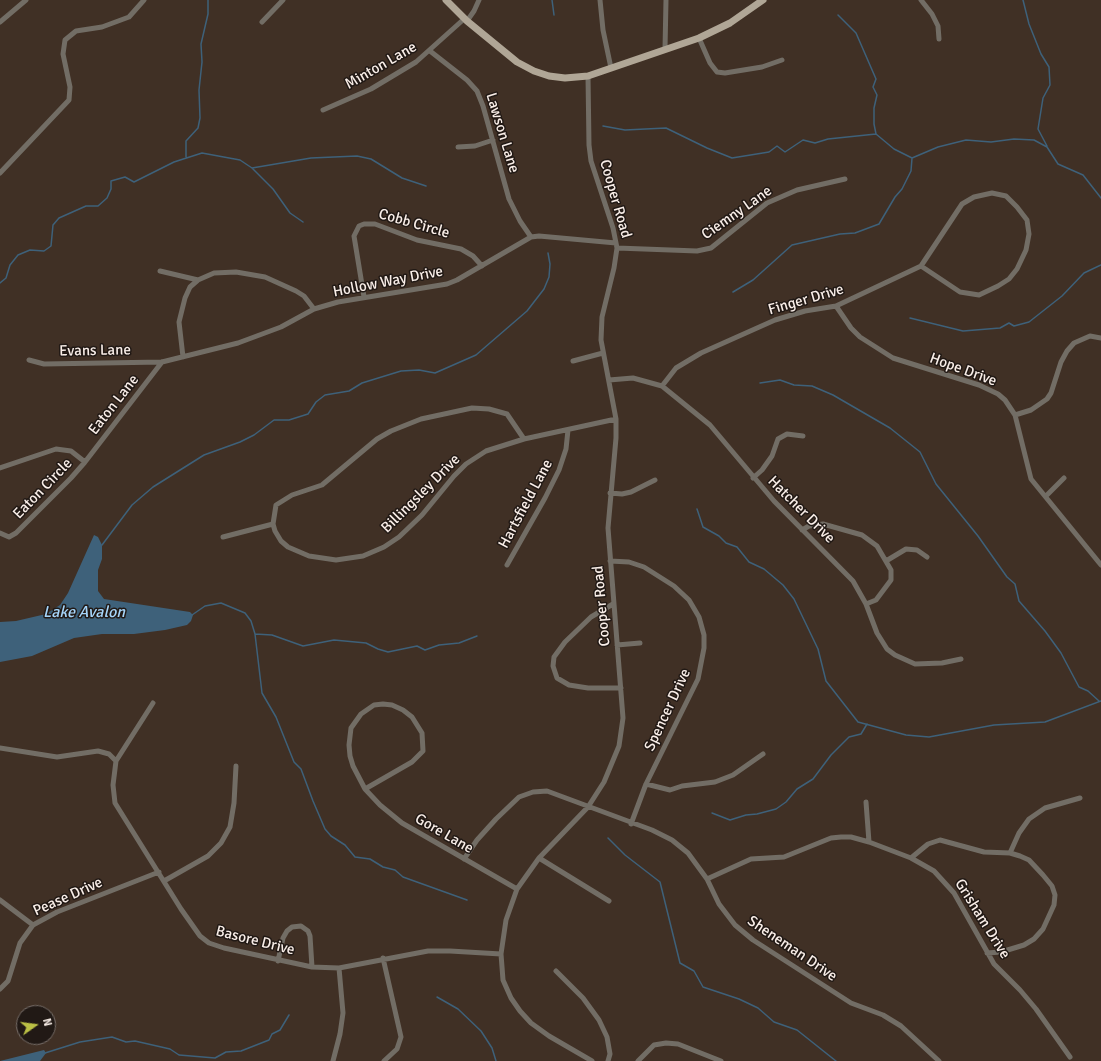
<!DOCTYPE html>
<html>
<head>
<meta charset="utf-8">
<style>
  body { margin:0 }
  #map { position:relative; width:1101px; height:1061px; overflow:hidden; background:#403025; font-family:Signika,sans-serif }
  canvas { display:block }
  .north { position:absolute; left:16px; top:1005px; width:40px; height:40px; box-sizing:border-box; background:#211915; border:1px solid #776e69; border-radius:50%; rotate:76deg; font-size:11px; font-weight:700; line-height:16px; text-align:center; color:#f9eee8 }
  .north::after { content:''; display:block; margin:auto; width:14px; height:18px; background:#bbc045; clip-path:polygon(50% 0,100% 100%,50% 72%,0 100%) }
</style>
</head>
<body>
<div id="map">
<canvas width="1101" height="1061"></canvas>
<div class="north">N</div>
</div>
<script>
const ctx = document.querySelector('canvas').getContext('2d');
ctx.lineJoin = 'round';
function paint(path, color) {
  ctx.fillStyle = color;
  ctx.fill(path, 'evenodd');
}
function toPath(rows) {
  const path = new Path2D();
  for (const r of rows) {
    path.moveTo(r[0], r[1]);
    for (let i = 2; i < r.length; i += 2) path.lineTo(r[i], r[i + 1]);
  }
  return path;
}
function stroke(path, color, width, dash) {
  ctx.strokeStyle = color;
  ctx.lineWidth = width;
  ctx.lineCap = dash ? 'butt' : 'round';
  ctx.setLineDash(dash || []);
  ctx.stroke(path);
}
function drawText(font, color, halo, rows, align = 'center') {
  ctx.font = font + ' Signika,sans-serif';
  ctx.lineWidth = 3;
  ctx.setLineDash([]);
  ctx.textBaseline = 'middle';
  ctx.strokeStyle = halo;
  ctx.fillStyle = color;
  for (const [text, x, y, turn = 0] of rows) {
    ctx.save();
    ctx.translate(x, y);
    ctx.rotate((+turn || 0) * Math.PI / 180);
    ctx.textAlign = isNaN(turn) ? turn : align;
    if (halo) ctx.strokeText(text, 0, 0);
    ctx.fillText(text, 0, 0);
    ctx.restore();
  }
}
const water = toPath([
  [94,535,98,537,102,545,102,559,98,570,98,591,104,599,190,612,193,615,191,621,187,625,165,630,134,634,102,634,74,638,32,656,0,662,0,622,16,621,46,614,60,605,68,593],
  [44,1050,46,1053,40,1061,0,1061]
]);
const stream = toPath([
  [552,0,554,15],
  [1023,0,1029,24,1041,54,1049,67,1050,85,1043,98,1038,129,1047,146],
  [838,15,856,33,876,79,873,87,877,95,874,108,874,124,876,134],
  [603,126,625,130,666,128,707,148,732,158,769,152,777,146,785,152,803,140,815,143,828,139,876,134,894,149,912,158,938,147,966,140,991,142,1014,139,1034,140,1047,147,1058,164,1083,175,1101,198],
  [186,157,186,141,198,128,200,118,199,90,202,62,201,44,208,14,208,0],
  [252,168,273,189,290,213,303,222],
  [0,283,6,278,10,265,18,255,30,250,44,251,51,246,53,225,59,218,86,206,98,206,107,198,111,189,111,181,125,177,134,182,174,162,202,153,240,160,252,168,311,158,357,156,371,159,402,178,426,186],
  [733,292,753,280,792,245,840,234,855,233,879,224,895,197,902,189,911,171,912,158],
  [910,318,963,331,1000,328,1009,323,1014,326,1029,322,1062,296,1084,273,1101,265],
  [760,383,780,380,794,385,812,386,833,395,890,428,920,452,936,484,978,536,1007,577,1015,584,1019,601,1045,631,1061,653,1079,687,1088,691,1099,701],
  [697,509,703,527,719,536,726,543,737,547,749,562,764,569,783,585,794,599,818,649,826,681,858,722,906,735,929,737,994,725,1045,722,1101,701],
  [102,545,132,505,153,487,204,455,240,442,254,435,274,420,289,420,308,414,316,402,325,395,349,391,362,383,401,371,419,370,435,373,476,355,527,311,544,289,549,277,550,264,548,253],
  [192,615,205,606,221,603,245,613,251,621,255,634,262,693,276,717,294,762,301,769,313,801,325,829,331,836,345,845,355,857,370,859,383,867,395,870,403,877,467,900],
  [255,634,272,635,303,646,334,640,366,643,378,649,388,652,417,646,425,650,439,645,459,643,477,636],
  [712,813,730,820,746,815,757,814,776,809,786,802,797,789,813,779,831,755,849,737,861,734,867,724],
  [608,838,625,855,660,882,680,963,694,971,703,987,739,999,758,1008,774,1022,797,1030,836,1061],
  [437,997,458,1009,481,1031,492,1048,496,1061],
  [45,1053,80,1042,112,1037,126,1042,135,1041,170,1049,179,1055,215,1058,226,1052,241,1051,269,1040,272,1034,280,1030,289,1015]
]);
const minor = toPath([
  [600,0,603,30,611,68],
  [921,0,932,14,938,26,939,39],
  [467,21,474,11,479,0],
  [0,22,26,0],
  [262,22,283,0],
  [699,38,710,63,717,72,725,73,762,67,782,60],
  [665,49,666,0],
  [430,51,467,80,477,91,483,106,509,199,520,221,531,237],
  [588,76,589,145,591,161,613,228,617,248,614,268,602,317,601,340,616,419,616,438,608,528,623,718,619,746,604,782,588,807,539,858,517,889,506,920,501,954,503,980,511,998,520,1011,531,1023,549,1036,592,1061],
  [323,110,371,89,416,62,464,19],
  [458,147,475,146,493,140],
  [0,173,69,100,70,87,63,54,65,40,76,31,102,27,129,17,144,0],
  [992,193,1006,196,1017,207,1027,220,1029,234,1026,250,1017,269,1009,279,998,286,979,295,960,292,921,266,962,204,974,197,992,193],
  [617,248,697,251,711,248,767,203,797,190,845,179],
  [160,271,198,280],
  [364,297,354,236,359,226,364,224,375,224,417,240,461,249,473,256,482,266],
  [836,306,851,328,860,337,893,358,979,385,998,394,1005,400,1015,415,1031,479,1101,565],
  [183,357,179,322,185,298,190,287,198,280,214,273,236,272,265,277,296,291,304,296,314,309],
  [29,360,44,364,162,362,238,343,281,327,314,309,338,302,447,284,457,280,531,237,539,236,616,243],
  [573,361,603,353],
  [609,380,633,378,662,386,710,425,774,501,853,581,866,604,877,633,887,649,895,655,915,664,942,663,961,659],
  [662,386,676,368,701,353,775,320,805,311,836,306,921,266],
  [1015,415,1031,410,1047,399,1051,393,1061,362,1067,351,1074,343,1090,336,1101,338],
  [524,439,507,414,489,409,472,408,421,419,391,431,377,439,322,485,292,495,276,505,273,524,275,531,281,541,288,547,309,556,336,560,363,556,384,547,399,537,422,515,454,476,466,464,486,451,524,439,616,419],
  [85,462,162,362],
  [0,468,56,449,71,451,85,462,71,478,16,533,9,537,0,533],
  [753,478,762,470,772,456,778,439,787,434,803,436],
  [610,493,622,494,631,492,655,480],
  [1046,496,1064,478],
  [802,530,809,526,823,524,862,535,877,546,891,570,891,580,876,600,866,604],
  [223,537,273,524],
  [610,561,629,562,644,567,674,586,689,600,699,617,704,635,704,648,698,679,646,784,631,824],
  [886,561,906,549,917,550,927,557],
  [507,565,545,498,559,470,566,449,568,430],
  [613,604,591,617,565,642,554,657,553,666,557,678,569,685,588,688,621,688],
  [617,645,640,643],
  [153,703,116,761,113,785,115,803,181,909,200,936,209,943,224,948,312,967,339,968,428,951,450,951,501,954],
  [383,704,392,705,403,710,412,717,422,733,423,751,412,762,365,789,353,766,350,756,349,745,351,728,361,714,374,705,383,704],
  [0,748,57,757,98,751,109,754,116,761],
  [646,784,670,790,682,786,715,782,733,775,763,754],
  [365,789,380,805,402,823,517,889],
  [866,802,869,842],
  [1010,853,1019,833,1029,819,1045,808,1080,798],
  [539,858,609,901],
  [911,858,928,844,940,840,984,852,1010,853,1020,856,1029,860,1043,875,1052,886,1055,895,1054,905,1043,929,1034,939,1024,945,1001,952,987,953],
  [464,859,477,840,496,819,519,797,533,792,547,791,652,830,672,840,688,853,707,879,719,904,735,925,753,940,851,1003,883,1015,901,1026,939,1061],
  [707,879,751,859,784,857,831,838,841,837,851,837,869,842,911,858,934,871,954,893,994,964,1020,990,1036,1009,1070,1057],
  [164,881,208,856,221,843,230,827,234,803,236,766],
  [0,900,33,925],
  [383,958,401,1037,397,1049,384,1061],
  [278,961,283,938,287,931,292,927,301,926,308,931,310,936,312,967],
  [556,971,583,998,599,1020,607,1037,610,1054,608,1061],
  [0,989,8,981,20,943,33,925,57,912,159,872],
  [333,1061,340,1034,343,1013,339,968],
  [638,1061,654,1045,666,1043,678,1044,721,1061]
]);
const major = toPath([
  [446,0,467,21,517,62,534,71,549,76,565,78,588,76,699,38,730,23,763,0]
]);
const streetNames = [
  ["Minton Lane",381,66,-30],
  ["Lawson Lane",502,133,73],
  ["Cooper Road",615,199,74],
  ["Ciemny Lane",737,213,-35],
  ["Cobb Circle",414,224,16],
  ["Hollow Way Drive",388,282,-11],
  ["Finger Drive",806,300,-16],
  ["Evans Lane",95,351,-1],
  ["Hope Drive",963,370,20],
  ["Eaton Lane",114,405,-52],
  ["Eaton Circle",43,489,-46],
  ["Billingsley Drive",421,494,-45],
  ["Hartsfield Lane",526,504,-62],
  ["Hatcher Drive",801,510,45],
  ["Cooper Road",602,606,-95],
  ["Spencer Drive",668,710,-65],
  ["Gore Lane",444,834,30],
  ["Pease Drive",68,897,-24],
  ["Grisham Drive",982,919,58],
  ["Basore Drive",255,941,14],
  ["Sheneman Drive",792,949,34]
];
const waterNames = [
  ["Lake Avalon",84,613]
];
paint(water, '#3e617a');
stroke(stream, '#3e617a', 1.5);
stroke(minor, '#726d65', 5);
stroke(major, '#b0a696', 7);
drawText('15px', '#f9eee8', '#211915', streetNames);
drawText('italic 16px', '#a6d5f9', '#211915', waterNames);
</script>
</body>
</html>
